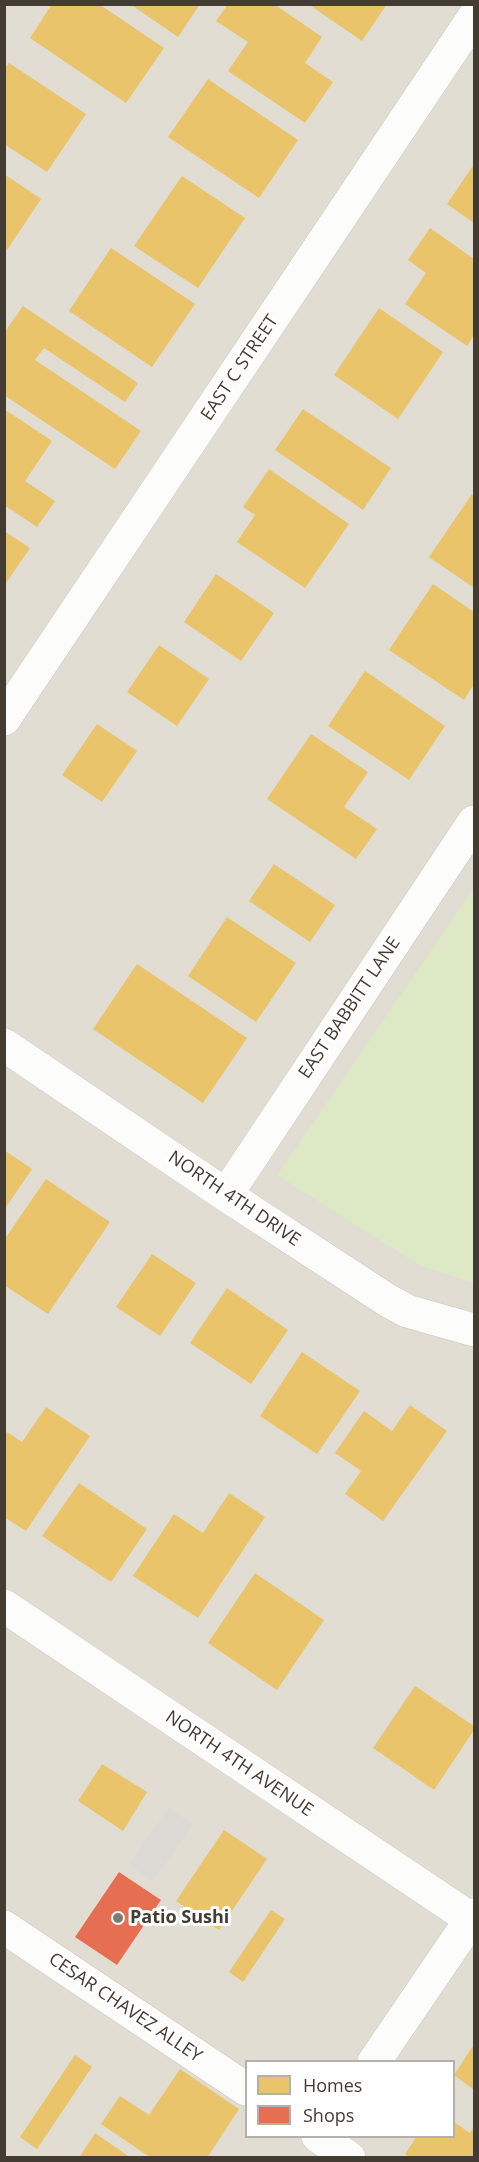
<!DOCTYPE html>
<html>
<head>
<meta charset="utf-8">
<style>
  body { margin:0 }
  #map { position:relative; width:479px; height:2162px; overflow:hidden; background:#eeebe6; font-family:"Open Sans",sans-serif }
  canvas { display:block }
  .frame { position:absolute; inset:0; border:6px solid #433c32; pointer-events:none }
  .legend { position:absolute; left:245px; top:2060px; width:210px; height:78px; box-sizing:border-box; background:#fff; border:2px solid #b4b1ad; margin:0; padding:8px 10px; list-style:none; font-size:18px; color:#433c32 }
  .legend li { display:flex; align-items:center; gap:12px; height:30px }
  .legend b { width:30px; border:2px solid #b4b1ad }
</style>
</head>
<body>
<div id="map">
<canvas width="479" height="2162"></canvas>
<div class="frame"></div>
<ul class="legend">
<li><b style="height:16px;background:#e9c46a"></b>Homes</li>
<li><b style="height:16px;background:#e76f51"></b>Shops</li>
</ul>
</div>
<script>
const ctx = document.querySelector('canvas').getContext('2d');
ctx.lineJoin = 'round';
function paint(path, color) {
  ctx.fillStyle = color;
  ctx.fill(path, 'evenodd');
}
function toPath(rows) {
  const path = new Path2D();
  for (const r of rows) {
    path.moveTo(r[0], r[1]);
    for (let i = 2; i < r.length; i += 2) path.lineTo(r[i], r[i + 1]);
  }
  return path;
}
function stroke(path, color, width, dash) {
  ctx.strokeStyle = color;
  ctx.lineWidth = width;
  ctx.lineCap = dash ? 'butt' : 'round';
  ctx.setLineDash(dash || []);
  ctx.stroke(path);
}
function drawText(font, color, halo, rows, align = 'center') {
  ctx.font = font + ' "Open Sans",sans-serif';
  ctx.lineWidth = 6;
  ctx.setLineDash([]);
  ctx.textBaseline = 'middle';
  ctx.strokeStyle = halo;
  ctx.fillStyle = color;
  for (const [text, x, y, turn = 0] of rows) {
    ctx.save();
    ctx.translate(x, y);
    ctx.rotate((+turn || 0) * Math.PI / 180);
    ctx.textAlign = isNaN(turn) ? turn : align;
    if (halo) ctx.strokeText(text, 0, 0);
    ctx.fillText(text, 0, 0);
    ctx.restore();
  }
}
const residential = toPath([
  [5,5,474,5,474,2157,5,2158],
  [246,2062,454,2062,454,2136,246,2136]
]);
const green = toPath([
  [474,888,474,1283,419,1265,277,1175]
]);
const parking = toPath([
  [168,1808,193,1824,153,1881,129,1865]
]);
const homes = toPath([
  [52,4,99,4,164,48,126,103,30,38],
  [130,4,200,4,178,37],
  [228,4,274,4,322,37,305,63,333,82,305,123,228,71,248,42,216,21],
  [308,4,387,4,362,41],
  [9,63,86,114,47,172,4,144,4,70],
  [208,79,298,140,259,198,168,137],
  [474,164,474,223,447,204],
  [4,174,41,199,7,250,4,249],
  [182,176,245,218,198,288,134,246],
  [430,228,474,259,474,335,467,346,405,304,426,273,408,260],
  [111,248,195,304,152,367,69,311],
  [23,306,138,383,125,402,44,348,35,360,141,431,115,469,4,395,4,333],
  [379,308,443,352,398,419,334,375],
  [4,409,52,441,25,481,55,501,37,527,4,505],
  [303,409,391,468,363,510,275,450],
  [269,469,349,524,305,588,237,542,255,515,243,507],
  [472,494,474,496,474,588,429,557],
  [4,531,30,548,4,586],
  [216,574,274,613,241,661,184,622],
  [433,584,474,612,474,684,464,700,389,650],
  [159,645,209,679,177,726,127,692],
  [365,671,445,726,409,780,328,726],
  [97,724,137,751,102,802,62,775],
  [311,734,368,772,344,807,377,829,356,859,267,799],
  [274,864,335,905,310,942,249,901],
  [227,917,296,963,256,1022,188,976],
  [137,964,247,1038,203,1103,93,1029],
  [4,1150,32,1169,4,1210],
  [46,1179,110,1222,48,1314,4,1285,4,1240],
  [152,1254,196,1283,160,1336,116,1307],
  [227,1288,288,1330,251,1384,190,1343],
  [302,1352,360,1391,317,1454,260,1416],
  [410,1405,447,1431,383,1521,345,1494,361,1471,335,1453,364,1411,392,1431],
  [46,1407,90,1436,26,1531,4,1517,4,1435,7,1432,22,1442],
  [79,1483,147,1529,111,1582,42,1536],
  [229,1493,265,1517,198,1618,133,1576,174,1514,203,1533],
  [255,1573,324,1620,277,1690,208,1643],
  [415,1686,474,1726,474,1730,434,1790,373,1748],
  [102,1764,147,1792,123,1831,78,1801],
  [224,1830,267,1859,219,1930,176,1901],
  [271,1910,285,1919,243,1982,229,1972],
  [474,2044,474,2090,454,2075],
  [75,2055,92,2067,37,2149,20,2137],
  [180,2069,239,2109,207,2158,151,2158,101,2124,120,2096,149,2115],
  [454,2122,470,2133,474,2126,474,2158,410,2158,405,2154,417,2136,454,2136],
  [95,2133,131,2158,79,2158]
]);
const shops = toPath([
  [119,1872,161,1900,117,1965,75,1937]
]);
const minor = toPath([
  [4,719,474,17],
  [4,1045,226,1195,387,1300,407,1311,474,1330],
  [226,1195,474,822],
  [4,1606,474,1921],
  [4,1927,246,2089],
  [374,2062,474,1915],
  [318,2136,349,2158]
]);
const markers = [
  [118,1918,6,"#7f7971"]
];
const streetNames = [
  ["EAST C STREET",240,368,-56],
  ["EAST BABBITT LANE",350,1008,-56],
  ["NORTH 4TH DRIVE",234,1199,34],
  ["NORTH 4TH AVENUE",239,1764,34],
  ["CESAR CHAVEZ ALLEY",125,2008,34]
];
const poiNames = [
  ["Patio Sushi",130,1918]
];
paint(residential, '#e2ddd3');
paint(green, '#dce9c4');
paint(parking, '#dddad6');
paint(homes, '#e9c46a');
paint(shops, '#e76f51');
stroke(minor, '#cac7c2', 34);
stroke(minor, '#fcfcfb', 33);
for (const [x, y, r, color] of markers) {
  const dot = new Path2D();
  dot.arc(x, y, r, 0, 2 * Math.PI);
  ctx.fillStyle = color;
  ctx.fill(dot);
  stroke(dot, '#fff', 2);
}
drawText('18px', '#433c32', '#fff', streetNames);
drawText('bold 18px', '#433c32', '#fff', poiNames, 'left');
</script>
</body>
</html>
